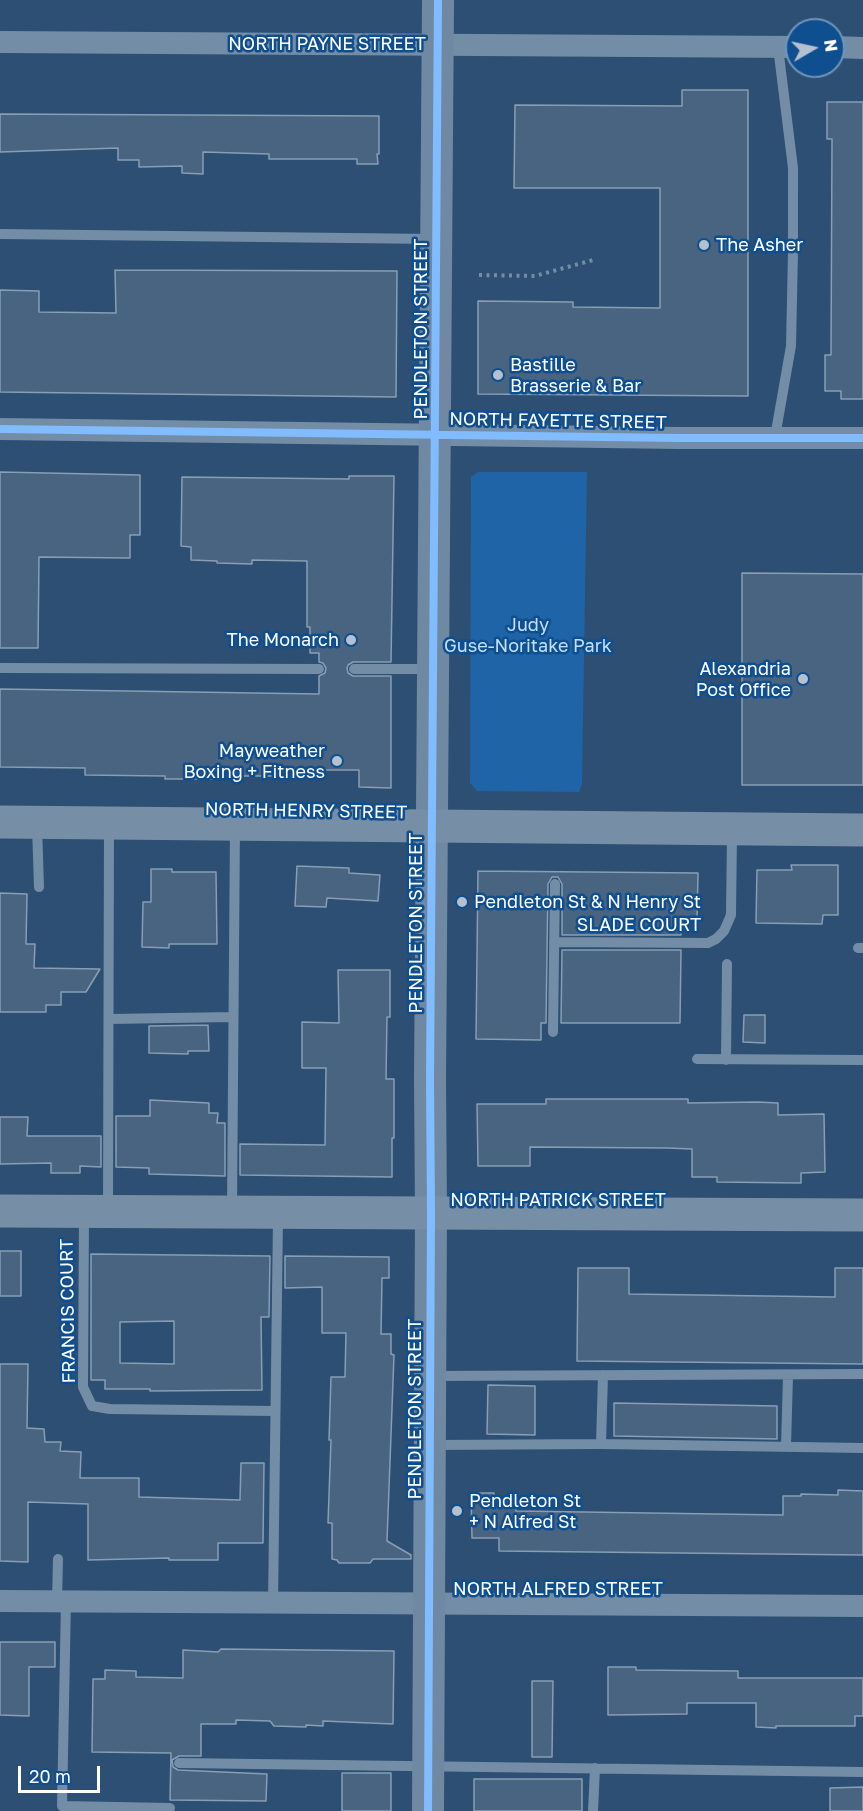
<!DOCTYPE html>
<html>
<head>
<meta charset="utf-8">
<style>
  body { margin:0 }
  #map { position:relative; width:863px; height:1811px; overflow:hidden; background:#2c4f73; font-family:"Golos Text",sans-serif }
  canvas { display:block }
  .north { position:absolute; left:785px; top:18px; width:60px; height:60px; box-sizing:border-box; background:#0f4f90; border:2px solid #6f95bc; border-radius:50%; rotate:81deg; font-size:16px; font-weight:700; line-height:24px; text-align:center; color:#fff }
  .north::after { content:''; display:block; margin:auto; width:21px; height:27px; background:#b5c1ce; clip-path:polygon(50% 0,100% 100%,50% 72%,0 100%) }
  .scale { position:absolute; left:18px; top:1766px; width:82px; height:27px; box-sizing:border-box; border:3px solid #fff; border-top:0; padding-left:8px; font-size:18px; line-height:21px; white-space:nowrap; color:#fff; -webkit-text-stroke:4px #0f4f90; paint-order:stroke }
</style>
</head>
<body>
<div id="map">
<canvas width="863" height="1811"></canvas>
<div class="north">N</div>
<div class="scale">20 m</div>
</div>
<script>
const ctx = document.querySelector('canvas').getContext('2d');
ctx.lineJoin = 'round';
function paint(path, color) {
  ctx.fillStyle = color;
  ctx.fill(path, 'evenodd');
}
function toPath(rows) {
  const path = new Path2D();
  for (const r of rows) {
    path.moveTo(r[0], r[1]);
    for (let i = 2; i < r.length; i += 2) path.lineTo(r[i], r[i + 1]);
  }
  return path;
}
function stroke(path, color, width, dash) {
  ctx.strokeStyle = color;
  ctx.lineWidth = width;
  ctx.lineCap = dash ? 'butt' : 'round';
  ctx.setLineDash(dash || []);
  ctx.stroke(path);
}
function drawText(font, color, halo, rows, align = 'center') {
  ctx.font = font + ' "Golos Text",sans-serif';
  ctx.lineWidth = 5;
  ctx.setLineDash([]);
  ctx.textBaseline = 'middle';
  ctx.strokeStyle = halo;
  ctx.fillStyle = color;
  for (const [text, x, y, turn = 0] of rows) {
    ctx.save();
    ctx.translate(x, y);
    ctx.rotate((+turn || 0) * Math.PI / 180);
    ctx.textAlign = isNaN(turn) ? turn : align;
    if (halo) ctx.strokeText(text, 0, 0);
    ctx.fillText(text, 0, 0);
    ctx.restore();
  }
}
const green = toPath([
  [478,472,587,472,582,784,579,792,477,791,470,783,471,477]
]);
const building = toPath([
  [682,90,748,90,748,396,478,394,478,301,573,302,573,307,660,308,660,188,514,188,515,105,682,106,682,90],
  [827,102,863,102,863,399,841,399,841,391,825,391,825,355,831,355,832,139,827,139,827,102],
  [0,114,379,116,379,154,377,154,378,164,357,164,357,159,269,159,269,154,203,152,203,174,182,173,182,166,139,167,139,160,118,160,118,148,0,152,0,114],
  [115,270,397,271,396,397,0,392,0,290,39,291,39,312,116,313,115,270],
  [0,472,140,475,140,535,130,535,130,558,39,557,38,648,0,648,0,472],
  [349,476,394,476,391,662,353,662,348,665,347,668,348,673,353,676,391,676,391,788,359,787,359,770,301,770,301,776,215,776,215,779,165,779,165,776,85,775,85,768,0,767,0,689,319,694,319,676,325,673,326,668,323,663,319,662,319,653,310,653,310,627,307,627,307,561,252,560,252,564,217,563,217,561,191,560,191,547,181,546,182,477,349,479,349,476],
  [742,573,863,574,863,785,742,785,742,573],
  [791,865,838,865,838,915,823,915,822,924,756,923,757,870,792,870,791,865],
  [297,866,349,868,349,873,380,875,378,901,327,898,326,907,295,906,297,866],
  [151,869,172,869,172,872,216,872,217,944,169,944,169,948,142,947,143,902,151,902,151,869],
  [478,871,698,873,697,921,681,921,681,935,562,935,562,884,558,877,552,877,548,884,546,1023,541,1023,541,1040,476,1039,478,871],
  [0,893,27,894,26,944,35,944,34,968,100,969,86,992,61,992,61,1005,46,1005,46,1012,0,1012,0,893],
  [562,950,681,950,680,1023,561,1023,562,950],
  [338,970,390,970,390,1017,387,1017,386,1079,394,1079,394,1138,392,1138,392,1177,240,1175,240,1144,325,1145,326,1068,302,1068,302,1022,339,1023,338,970],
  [744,1015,765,1015,765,1043,743,1042,744,1015],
  [208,1025,209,1051,188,1051,188,1054,149,1053,149,1026,208,1025],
  [546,1099,688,1099,688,1103,758,1102,778,1103,778,1115,824,1114,825,1172,801,1173,801,1183,717,1182,717,1177,692,1177,692,1149,667,1148,530,1147,530,1166,478,1166,477,1104,546,1104,546,1099],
  [150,1100,209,1103,209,1113,218,1113,217,1123,225,1123,225,1176,149,1174,149,1168,116,1167,116,1116,150,1116,150,1100],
  [0,1117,28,1117,27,1136,101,1136,101,1167,80,1166,80,1173,51,1173,51,1163,0,1164,0,1117],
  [0,1251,21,1251,21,1296,0,1296,0,1251],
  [91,1254,270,1256,269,1317,261,1317,262,1390,150,1391,150,1389,105,1389,105,1380,91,1380,91,1254],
  [174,1321,174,1364,120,1363,120,1322,174,1321],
  [285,1256,389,1257,389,1278,382,1278,381,1334,391,1334,391,1354,394,1355,387,1541,411,1555,411,1559,373,1559,370,1563,339,1563,337,1560,332,1559,332,1523,328,1523,331,1440,329,1440,331,1377,345,1377,346,1333,322,1333,322,1287,285,1288,285,1256],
  [578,1268,629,1268,629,1294,835,1297,835,1268,863,1268,863,1364,577,1361,578,1268],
  [0,1364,28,1364,27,1428,44,1429,45,1442,61,1442,60,1451,81,1452,80,1478,139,1478,139,1497,240,1500,241,1463,264,1463,263,1543,218,1543,218,1560,169,1560,169,1558,88,1560,88,1504,28,1502,28,1562,0,1561,0,1364],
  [488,1385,535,1386,535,1435,487,1434,488,1385],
  [614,1403,777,1406,777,1439,614,1436,614,1403],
  [838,1490,863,1491,863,1555,499,1551,499,1538,472,1538,471,1493,494,1493,494,1501,516,1501,516,1511,783,1515,783,1496,801,1496,801,1494,838,1495,838,1490],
  [0,1642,55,1642,55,1667,29,1667,29,1716,0,1715,0,1642],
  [221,1649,394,1651,393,1724,323,1721,323,1726,306,1725,306,1727,274,1726,270,1721,236,1720,236,1724,201,1724,201,1756,179,1756,172,1760,173,1767,178,1770,267,1774,266,1801,170,1800,171,1753,92,1752,93,1679,105,1679,105,1670,136,1671,136,1677,183,1678,183,1650,218,1652,221,1649],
  [608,1667,636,1667,636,1670,738,1671,738,1678,863,1678,863,1716,855,1716,855,1726,776,1726,776,1728,756,1727,756,1703,687,1703,687,1714,608,1715,608,1667],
  [532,1681,553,1681,552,1757,532,1757,532,1681],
  [342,1773,391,1773,391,1811,342,1811,342,1773],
  [474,1779,582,1779,582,1811,474,1811,474,1779],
  [863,1787,863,1811,830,1811,830,1788,863,1787]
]);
const path = toPath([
  [479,275,535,276,593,260]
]);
const lane = toPath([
  [0,234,435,239],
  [775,437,791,346,793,252,793,168,778,47],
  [0,668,319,669],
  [354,669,432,669],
  [37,826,39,887],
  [554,942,708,943,716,939,724,931,731,915,732,833],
  [858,948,863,948],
  [109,1019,233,1017],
  [553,1032,555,884],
  [697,1059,863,1060],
  [726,1060,727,964],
  [108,1208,109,827],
  [232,1209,235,826],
  [84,1216,83,1387,92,1406,110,1409,274,1411],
  [431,1376,863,1374],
  [601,1444,603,1375],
  [433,1445,601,1444,863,1448],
  [786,1446,788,1376],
  [57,1601,58,1559],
  [66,1601,62,1806,170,1808],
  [273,1603,278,1217],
  [179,1763,863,1772],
  [593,1811,595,1768]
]);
const street = toPath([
  [0,42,797,47],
  [833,47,863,48],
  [0,429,679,438,863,438],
  [0,1601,863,1606]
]);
const secondary = toPath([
  [428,1811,431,1214,430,1079,438,0]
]);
const highway = toPath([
  [0,822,863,830],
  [0,1211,863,1215]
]);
const cycleway = toPath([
  [0,429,679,438,863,438],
  [428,1811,431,1214,430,1079,438,0]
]);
const markers = [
  [704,245,6,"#b5c1ce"],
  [498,375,6,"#b5c1ce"],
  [351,640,6,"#b5c1ce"],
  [803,679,6,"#b5c1ce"],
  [337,761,6,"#b5c1ce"],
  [462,902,6,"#b5c1ce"],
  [457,1511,6,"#b5c1ce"]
];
const streetNames = [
  ["NORTH PAYNE STREET",327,44],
  ["PENDLETON STREET",421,329,-90],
  ["NORTH FAYETTE STREET",558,421,1],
  ["NORTH HENRY STREET",306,811,1],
  ["PENDLETON STREET",416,923,-90],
  ["SLADE COURT",639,925],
  ["NORTH PATRICK STREET",558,1200],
  ["FRANCIS COURT",68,1311,-91],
  ["PENDLETON STREET",415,1409,-90],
  ["NORTH ALFRED STREET",558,1589]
];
const poiNames = [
  ["The Asher",716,245],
  ["Bastille",510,365],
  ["Brasserie & Bar",510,386],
  ["The Monarch",339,640,"right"],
  ["Alexandria",791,669,"right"],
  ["Post Office",791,690,"right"],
  ["Mayweather",325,751,"right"],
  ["Boxing + Fitness",325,772,"right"],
  ["Pendleton St & N Henry St",474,902],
  ["Pendleton St",469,1501],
  ["+ N Alfred St",469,1522]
];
const parkNames = [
  ["Judy",528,625],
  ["Guse-Noritake Park",528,646]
];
paint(green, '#1f64a6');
paint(building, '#486481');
stroke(building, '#889eb4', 1.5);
stroke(path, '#738da6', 4, [3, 4.5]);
stroke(lane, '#738da6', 10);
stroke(street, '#738da6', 22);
stroke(secondary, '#7089a3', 32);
stroke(highway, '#778fa6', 33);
stroke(cycleway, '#80bcff', 8);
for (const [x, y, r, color] of markers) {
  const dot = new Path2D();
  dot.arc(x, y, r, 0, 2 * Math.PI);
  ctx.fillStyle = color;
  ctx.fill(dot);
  stroke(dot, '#0f4f90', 2);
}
drawText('18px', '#fff', '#0f4f90', streetNames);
drawText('18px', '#fff', '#0f4f90', poiNames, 'left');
drawText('18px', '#c0e0fe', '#0f4f90', parkNames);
</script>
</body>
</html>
